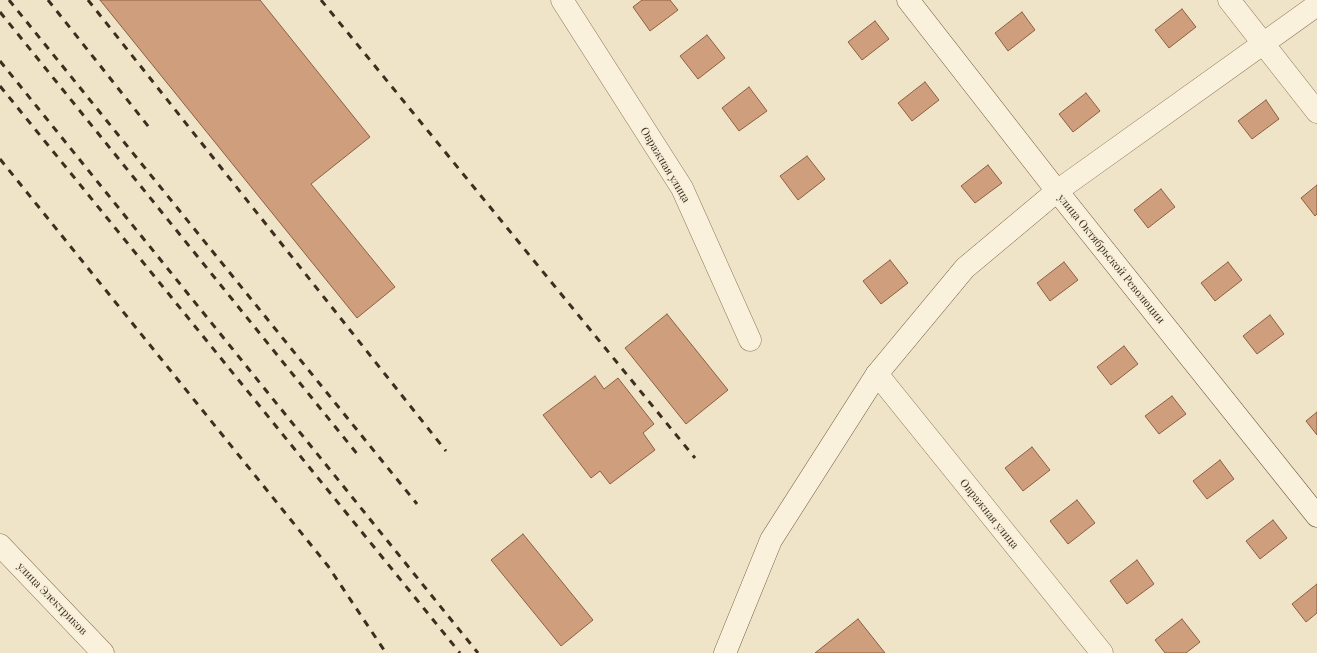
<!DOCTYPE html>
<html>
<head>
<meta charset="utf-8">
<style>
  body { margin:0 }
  canvas { display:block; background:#f0e4c8 }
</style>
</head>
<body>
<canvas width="1317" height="653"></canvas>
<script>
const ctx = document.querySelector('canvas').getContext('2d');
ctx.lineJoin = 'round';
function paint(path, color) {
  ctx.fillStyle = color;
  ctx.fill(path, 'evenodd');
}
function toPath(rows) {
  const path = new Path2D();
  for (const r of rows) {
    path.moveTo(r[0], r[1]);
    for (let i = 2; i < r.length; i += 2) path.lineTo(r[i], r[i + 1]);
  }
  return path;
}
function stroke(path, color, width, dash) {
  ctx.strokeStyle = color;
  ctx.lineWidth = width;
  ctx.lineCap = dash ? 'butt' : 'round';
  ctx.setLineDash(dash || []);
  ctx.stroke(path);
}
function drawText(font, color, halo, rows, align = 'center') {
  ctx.font = font + ' "Playfair Display",serif';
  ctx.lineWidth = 3.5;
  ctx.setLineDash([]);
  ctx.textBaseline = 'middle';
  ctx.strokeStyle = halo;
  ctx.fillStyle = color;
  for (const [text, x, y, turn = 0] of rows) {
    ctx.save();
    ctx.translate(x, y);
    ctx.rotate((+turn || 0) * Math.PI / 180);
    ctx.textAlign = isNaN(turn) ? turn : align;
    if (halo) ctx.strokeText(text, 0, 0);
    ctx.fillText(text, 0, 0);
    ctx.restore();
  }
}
const building = toPath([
  [100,0,260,0,370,137,311,184,395,287,357,318,100,0],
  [642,0,670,0,678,10,650,31,633,7,642,0],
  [1182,9,1196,27,1169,48,1155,30,1182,9],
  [1022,12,1035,30,1008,51,995,33,1022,12],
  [875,21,889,39,862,60,848,42,875,21],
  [707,35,725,58,698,79,680,56,707,35],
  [925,82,939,100,912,121,898,103,925,82],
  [749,87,767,111,739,131,722,108,749,87],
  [1086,93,1100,111,1073,132,1059,114,1086,93],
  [1266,100,1279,119,1252,139,1238,121,1266,100],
  [807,156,825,179,798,200,780,176,807,156],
  [988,165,1002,183,975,203,961,186,988,165],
  [1317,185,1317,214,1315,216,1301,198,1317,185],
  [1161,189,1175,207,1148,228,1134,210,1161,189],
  [890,260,908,283,881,304,863,281,890,260],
  [1064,262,1078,280,1050,301,1037,283,1064,262],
  [1228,262,1242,280,1215,301,1201,283,1228,262],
  [667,314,728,390,686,424,625,348,667,314],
  [1270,315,1284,334,1257,354,1243,336,1270,315],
  [1124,346,1138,364,1111,385,1097,367,1124,346],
  [595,376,604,389,618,378,654,424,643,433,655,450,610,484,600,471,591,478,543,415,595,376],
  [1172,396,1186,414,1159,434,1145,416,1172,396],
  [1317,412,1317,435,1306,421,1317,412],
  [1032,447,1050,470,1023,491,1005,468,1032,447],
  [1220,460,1234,479,1207,499,1193,481,1220,460],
  [1077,500,1095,523,1068,544,1050,521,1077,500],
  [1273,520,1287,538,1260,559,1246,541,1273,520],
  [523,534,593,620,561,646,491,560,523,534],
  [1137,560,1154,584,1127,604,1110,581,1137,560],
  [1317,584,1317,613,1306,622,1292,604,1317,584],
  [858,619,885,653,815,653,858,619],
  [1182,619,1200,642,1186,653,1165,653,1155,640,1182,619]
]);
const street = toPath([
  [562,0,682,188,750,340],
  [1229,0,1317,112],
  [1057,191,1317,5],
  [877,374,1102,653],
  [0,545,103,653]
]);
const secondary = toPath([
  [908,0,1057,191,1317,516],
  [725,653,771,540,877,374,965,268,1057,191]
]);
const rail = toPath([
  [9,0,417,504],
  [48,0,152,131],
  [88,0,446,451],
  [321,0,695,458],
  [0,12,358,455],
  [0,61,478,653],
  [0,86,460,653],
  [0,159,328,566,386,653]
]);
const streetNames = [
  ["Овражная улица",665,165,59],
  ["улица Октябрьской Революции",1111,259,51],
  ["Овражная улица",989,514,51],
  ["улица Электриков",52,599,46]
];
paint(building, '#cf9f7d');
stroke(building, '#8d5f41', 1);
stroke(street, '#8d765c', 23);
stroke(secondary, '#6f573f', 23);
stroke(street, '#faf1dc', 22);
stroke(secondary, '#faf1dc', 22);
stroke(rail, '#3d2e20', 3, [7, 7]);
drawText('11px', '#3d2e20', '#f7eed8', streetNames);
</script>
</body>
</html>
